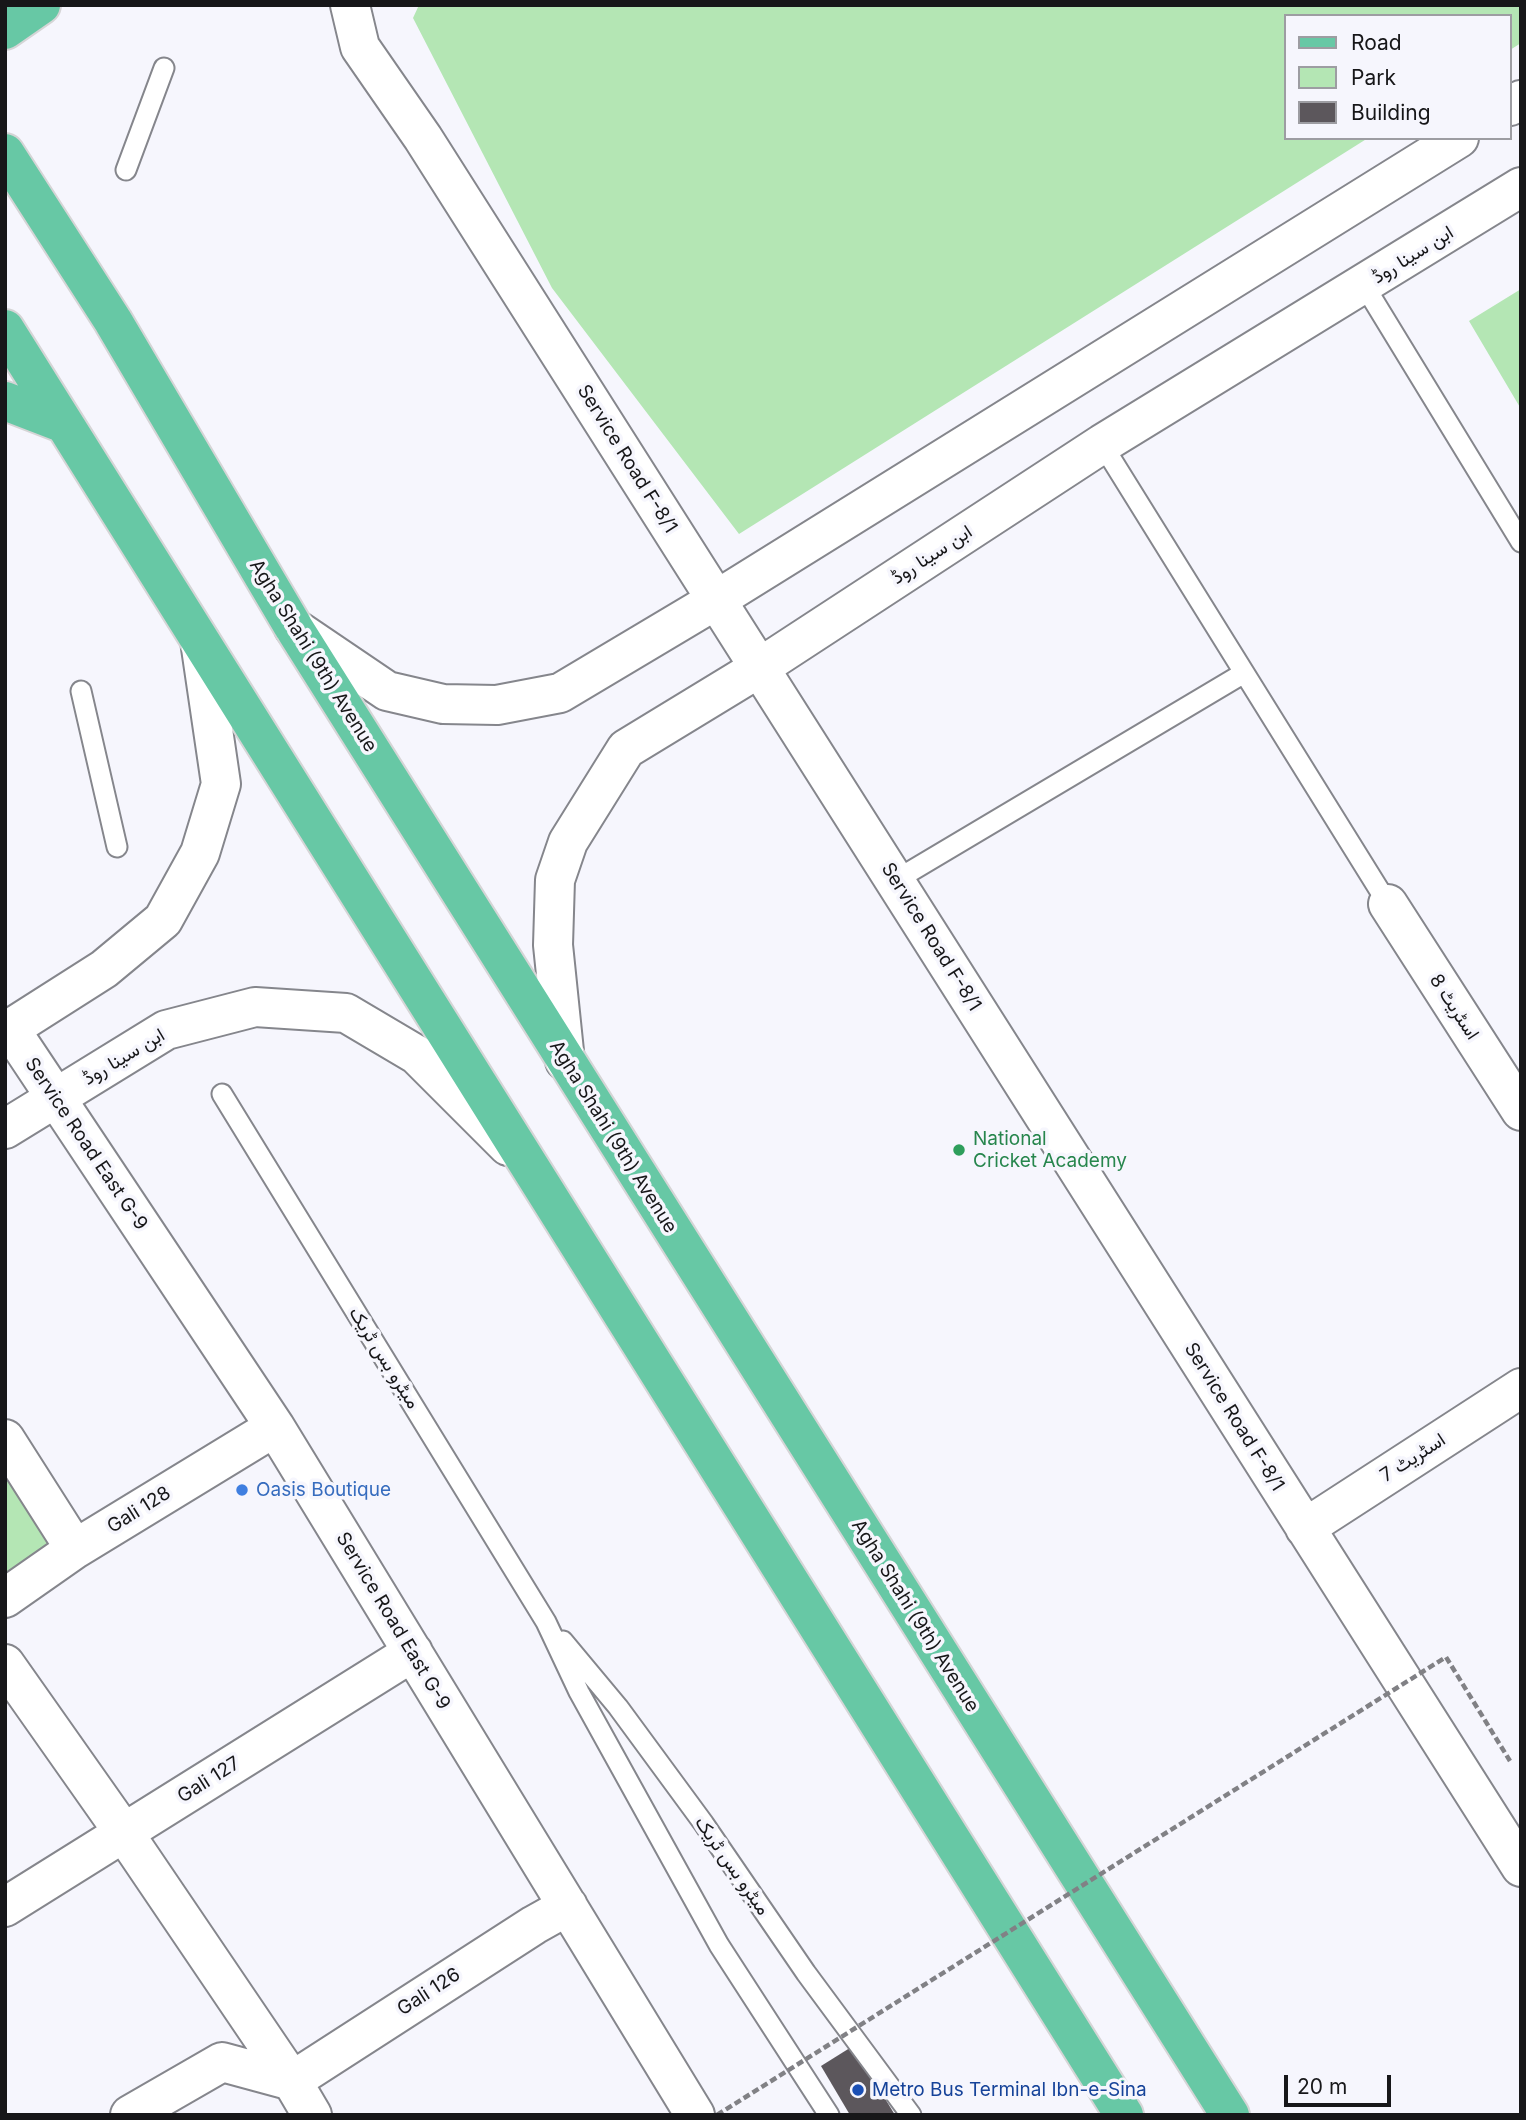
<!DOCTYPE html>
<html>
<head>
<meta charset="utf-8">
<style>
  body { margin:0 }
  #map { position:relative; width:1526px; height:2120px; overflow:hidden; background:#f6f6fd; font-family:Inter,sans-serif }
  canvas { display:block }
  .frame { position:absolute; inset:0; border:7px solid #171719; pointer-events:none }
  .legend { position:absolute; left:1284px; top:14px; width:228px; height:126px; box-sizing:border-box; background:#f6f6fd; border:2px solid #9d9da2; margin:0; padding:9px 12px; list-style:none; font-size:21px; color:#171719 }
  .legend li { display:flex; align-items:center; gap:14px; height:35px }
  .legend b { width:35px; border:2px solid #9d9da2 }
  .scale { position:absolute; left:1284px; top:2075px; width:107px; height:32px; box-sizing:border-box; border:4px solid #171719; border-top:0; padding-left:9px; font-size:21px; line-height:24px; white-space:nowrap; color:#171719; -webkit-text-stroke:5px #f6f6fd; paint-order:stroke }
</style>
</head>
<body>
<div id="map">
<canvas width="1526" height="2120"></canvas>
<div class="frame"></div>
<ul class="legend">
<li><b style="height:9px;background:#67c8a5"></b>Road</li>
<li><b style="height:19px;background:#b4e6b4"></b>Park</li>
<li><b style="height:19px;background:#5c575c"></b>Building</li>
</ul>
<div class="scale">20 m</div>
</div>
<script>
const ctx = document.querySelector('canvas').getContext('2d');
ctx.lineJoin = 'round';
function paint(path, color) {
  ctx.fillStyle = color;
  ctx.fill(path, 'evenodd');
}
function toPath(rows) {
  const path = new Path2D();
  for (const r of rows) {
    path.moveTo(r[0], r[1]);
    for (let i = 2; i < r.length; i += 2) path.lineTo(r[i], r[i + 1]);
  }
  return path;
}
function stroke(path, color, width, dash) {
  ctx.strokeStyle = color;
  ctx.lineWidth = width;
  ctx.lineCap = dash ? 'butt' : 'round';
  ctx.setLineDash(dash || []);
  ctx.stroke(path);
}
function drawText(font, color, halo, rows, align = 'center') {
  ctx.font = font + ' Inter,Vazirmatn,sans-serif';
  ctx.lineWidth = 7;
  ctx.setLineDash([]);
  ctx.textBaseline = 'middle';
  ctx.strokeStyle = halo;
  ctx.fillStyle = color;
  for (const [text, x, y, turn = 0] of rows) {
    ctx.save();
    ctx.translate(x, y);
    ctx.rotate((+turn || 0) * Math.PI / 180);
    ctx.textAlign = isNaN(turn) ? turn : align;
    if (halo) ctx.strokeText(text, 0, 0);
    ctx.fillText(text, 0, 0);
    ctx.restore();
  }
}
const green = toPath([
  [419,5,1521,5,1521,43,1510,50,1510,16,1286,16,1286,138,1368,138,739,534,552,288,413,18],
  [1521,289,1521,409,1469,321],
  [5,1472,50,1545,5,1575]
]);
const building = toPath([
  [853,2046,895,2115,850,2115,821,2066]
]);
const lane = toPath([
  [126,170,164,68],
  [1364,285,1521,542],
  [1102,444,1388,904],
  [81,691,117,847],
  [896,880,1244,673],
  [222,1094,546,1622,579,1692,719,1945,829,2115],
  [563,1641,618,1707,704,1824,806,1973,911,2115]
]);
const street = toPath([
  [350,5,360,47,423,138,1521,1867],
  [1388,904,1521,1111],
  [10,1029,275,1427,695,2115],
  [5,1439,75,1549],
  [1305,1528,1521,1388],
  [5,1598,75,1549,275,1427],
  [5,1664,124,1833,292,2081,312,2115],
  [5,1907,413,1652],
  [130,2115,222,2062,292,2081,534,1925,568,1906]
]);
const secondary = toPath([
  [1510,106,1521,100],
  [294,628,387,691,443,704,497,705,560,693,716,600,1459,138],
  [5,1032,104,969,163,920,200,853,221,784,200,641],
  [565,1061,553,945,555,880,568,842,626,749,759,668,1102,444,1521,187],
  [5,1129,166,1030,255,1007,346,1013,417,1055,508,1146]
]);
const primary = toPath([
  [5,30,41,5],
  [5,153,113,321,294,628,1230,2115],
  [5,329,1124,2115],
  [5,401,62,423]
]);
const pathBridge = toPath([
  [717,2115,1446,1657,1510,1761]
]);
const markers = [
  [959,1150,7,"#2e9e5b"],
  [242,1490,7,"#3f7fe0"],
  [858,2090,7,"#1a4fb4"]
];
const streetNames = [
  ["ابن سینا روڈ",1413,255,-32],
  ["Service Road F-8/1",627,459,58],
  ["ابن سینا روڈ",932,555,-33],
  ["Agha Shahi (9th) Avenue",313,656,58],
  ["Service Road F-8/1",931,937,58],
  ["اسٹریٹ 8",1454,1007,57],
  ["ابن سینا روڈ",124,1057,-31],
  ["Agha Shahi (9th) Avenue",613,1137,58],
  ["Service Road East G-9",86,1144,56],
  ["میٹرو بس ٹریک",384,1358,58],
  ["Service Road F-8/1",1234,1417,58],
  ["اسٹریٹ 7",1413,1458,-33],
  ["Gali 128",139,1510,-32],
  ["Agha Shahi (9th) Avenue",915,1616,58],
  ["Service Road East G-9",393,1621,59],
  ["Gali 127",209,1780,-32],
  ["میٹرو بس ٹریک",732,1866,55],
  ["Gali 126",429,1992,-33]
];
const leisureNames = [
  ["National",973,1139],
  ["Cricket Academy",973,1161]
];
const shopNames = [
  ["Oasis Boutique",256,1490]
];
const transitNames = [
  ["Metro Bus Terminal Ibn-e-Sina",872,2090]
];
paint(green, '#b4e6b4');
paint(building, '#5c575c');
stroke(lane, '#85868c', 23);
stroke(street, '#85868c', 42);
stroke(secondary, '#85868c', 42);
stroke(primary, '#d5d5d6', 42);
stroke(lane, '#fff', 19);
stroke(street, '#fff', 38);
stroke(secondary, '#fff', 38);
stroke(primary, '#67c8a5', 38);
stroke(pathBridge, '#818185', 4.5, [7, 3.5]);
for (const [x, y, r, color] of markers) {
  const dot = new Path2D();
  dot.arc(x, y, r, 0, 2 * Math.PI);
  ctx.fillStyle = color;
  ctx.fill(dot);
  stroke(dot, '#f6f6fd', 2.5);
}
drawText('19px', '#171719', '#f6f6fd', streetNames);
drawText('19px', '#27864d', '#f6f6fd', leisureNames, 'left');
drawText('19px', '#366cbe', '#f6f6fd', shopNames, 'left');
drawText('19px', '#164399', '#f6f6fd', transitNames, 'left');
</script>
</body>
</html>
